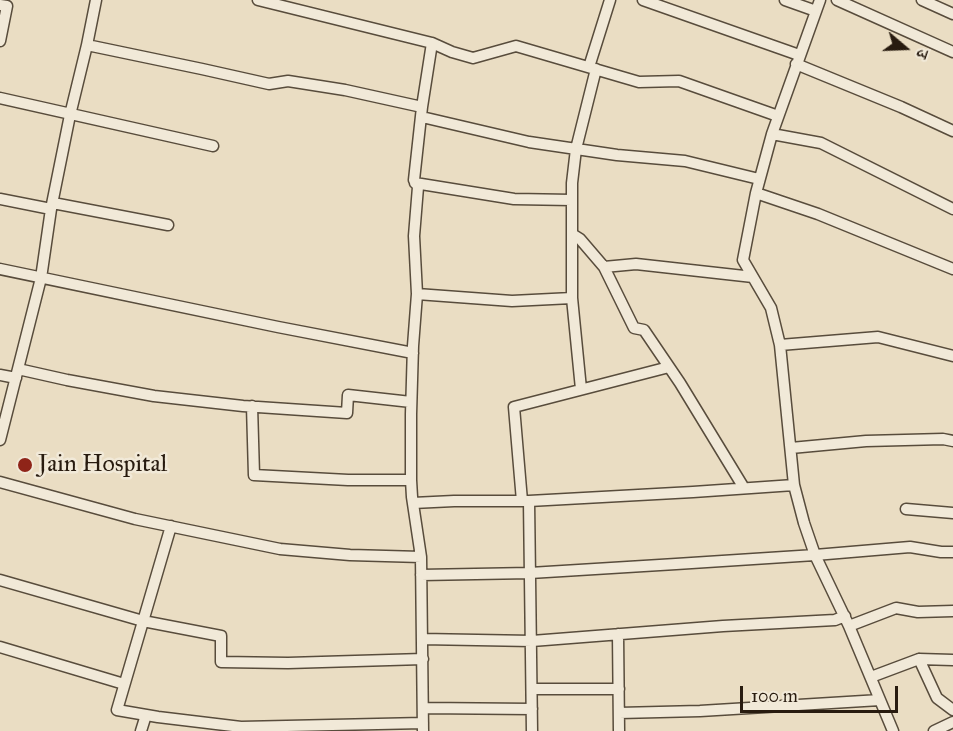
<!DOCTYPE html>
<html>
<head>
<meta charset="utf-8">
<style>
  body { margin:0 }
  #map { position:relative; width:953px; height:731px; overflow:hidden; background:#eaddc3; font-family:"IM FELL Great Primer","Noto Serif Devanagari",serif }
  canvas { display:block }
  .north { position:absolute; left:875px; top:18px; width:60px; height:60px; -webkit-text-stroke:4px #f1e9d8; paint-order:stroke; rotate:109deg; font-size:16px; font-weight:700; line-height:24px; text-align:center; color:#281b0f }
  .north::after { content:''; display:block; margin:auto; width:21px; height:27px; background:#281b0f; clip-path:polygon(50% 0,100% 100%,50% 72%,0 100%) }
  .scale { position:absolute; left:740px; top:686px; width:158px; height:27px; box-sizing:border-box; border:3px solid #281b0f; border-top:0; padding-left:8px; font-size:18px; line-height:21px; white-space:nowrap; color:#281b0f; -webkit-text-stroke:4px #f1e9d8; paint-order:stroke }
</style>
</head>
<body>
<div id="map">
<canvas width="953" height="731"></canvas>
<div class="north">उ</div>
<div class="scale">100 m</div>
</div>
<script>
const ctx = document.querySelector('canvas').getContext('2d');
ctx.lineJoin = 'round';
function toPath(rows) {
  const path = new Path2D();
  for (const r of rows) {
    path.moveTo(r[0], r[1]);
    for (let i = 2; i < r.length; i += 2) path.lineTo(r[i], r[i + 1]);
  }
  return path;
}
function stroke(path, color, width, dash) {
  ctx.strokeStyle = color;
  ctx.lineWidth = width;
  ctx.lineCap = dash ? 'butt' : 'round';
  ctx.setLineDash(dash || []);
  ctx.stroke(path);
}
function drawText(font, color, halo, rows, align = 'center') {
  ctx.font = font + ' "IM FELL Great Primer",serif';
  ctx.lineWidth = 5;
  ctx.setLineDash([]);
  ctx.textBaseline = 'middle';
  ctx.strokeStyle = halo;
  ctx.fillStyle = color;
  for (const [text, x, y, turn = 0] of rows) {
    ctx.save();
    ctx.translate(x, y);
    ctx.rotate((+turn || 0) * Math.PI / 180);
    ctx.textAlign = isNaN(turn) ? turn : align;
    if (halo) ctx.strokeText(text, 0, 0);
    ctx.fillText(text, 0, 0);
    ctx.restore();
  }
}
const minor = toPath([
  [258,0,432,43],
  [643,0,799,55],
  [785,0,816,11],
  [820,0,772,134,756,193,743,260,771,308,780,345,794,485,804,523,815,555,849,626,893,731],
  [837,0,953,52],
  [922,0,953,14],
  [0,5,7,6,0,41],
  [87,45,96,0],
  [796,64,901,107,953,131],
  [589,67,610,0],
  [596,69,576,149,572,183,572,234,580,239,604,267,634,328,644,330,680,383,744,488],
  [0,98,213,146],
  [422,117,529,142,617,155,685,161,759,179],
  [772,134,821,143,953,209],
  [415,183,514,199,572,200],
  [756,193,818,214,953,269],
  [0,199,51,209],
  [53,203,168,225],
  [572,234,572,298,581,389],
  [604,267,636,264,753,277],
  [0,269,278,327,413,353],
  [417,294,512,301,572,298],
  [780,345,878,337,953,356],
  [18,369,67,380,154,396,243,406,347,413,348,395,411,402],
  [0,375,16,378],
  [252,406,254,475,348,480,411,480],
  [0,440,41,278,51,209,70,115,87,45,202,69,269,84,288,81,345,90,422,107],
  [791,448,866,441,943,439,953,441],
  [0,482,135,519,280,549,350,555,421,557],
  [522,501,514,407,669,367],
  [529,501,532,731],
  [413,503,454,501,529,501,693,492,794,485],
  [906,509,953,513],
  [171,526,117,710,158,717,241,727,423,723],
  [421,575,530,573,676,564,815,555,910,547,941,552,953,552],
  [0,580,143,621,221,636,221,662,288,663,423,659],
  [849,626,896,608,918,612,953,611],
  [618,634,619,731],
  [422,639,532,641,723,626,835,620,845,616],
  [0,647,124,684],
  [919,659,937,698,953,710],
  [871,677,919,659,953,660],
  [532,689,619,689],
  [423,708,532,709],
  [619,713,700,711,880,700],
  [141,731,146,715],
  [423,731,421,557,412,497,411,480,411,414,413,346,417,294,414,236,418,187,414,180,422,107,432,43,452,52,473,58,516,46,639,82,679,81,778,116],
  [934,731,953,722]
]);
const markers = [
  [25,465,8,"#8f2418"]
];
const poiNames = [
  ["Jain Hospital",38,465]
];
stroke(minor, '#584c3c', 13);
stroke(minor, '#f1e9d8', 10);
for (const [x, y, r, color] of markers) {
  const dot = new Path2D();
  dot.arc(x, y, r, 0, 2 * Math.PI);
  ctx.fillStyle = color;
  ctx.fill(dot);
  stroke(dot, '#f1e9d8', 2);
}
drawText('24px', '#281b0f', '#f1e9d8', poiNames, 'left');
</script>
</body>
</html>
